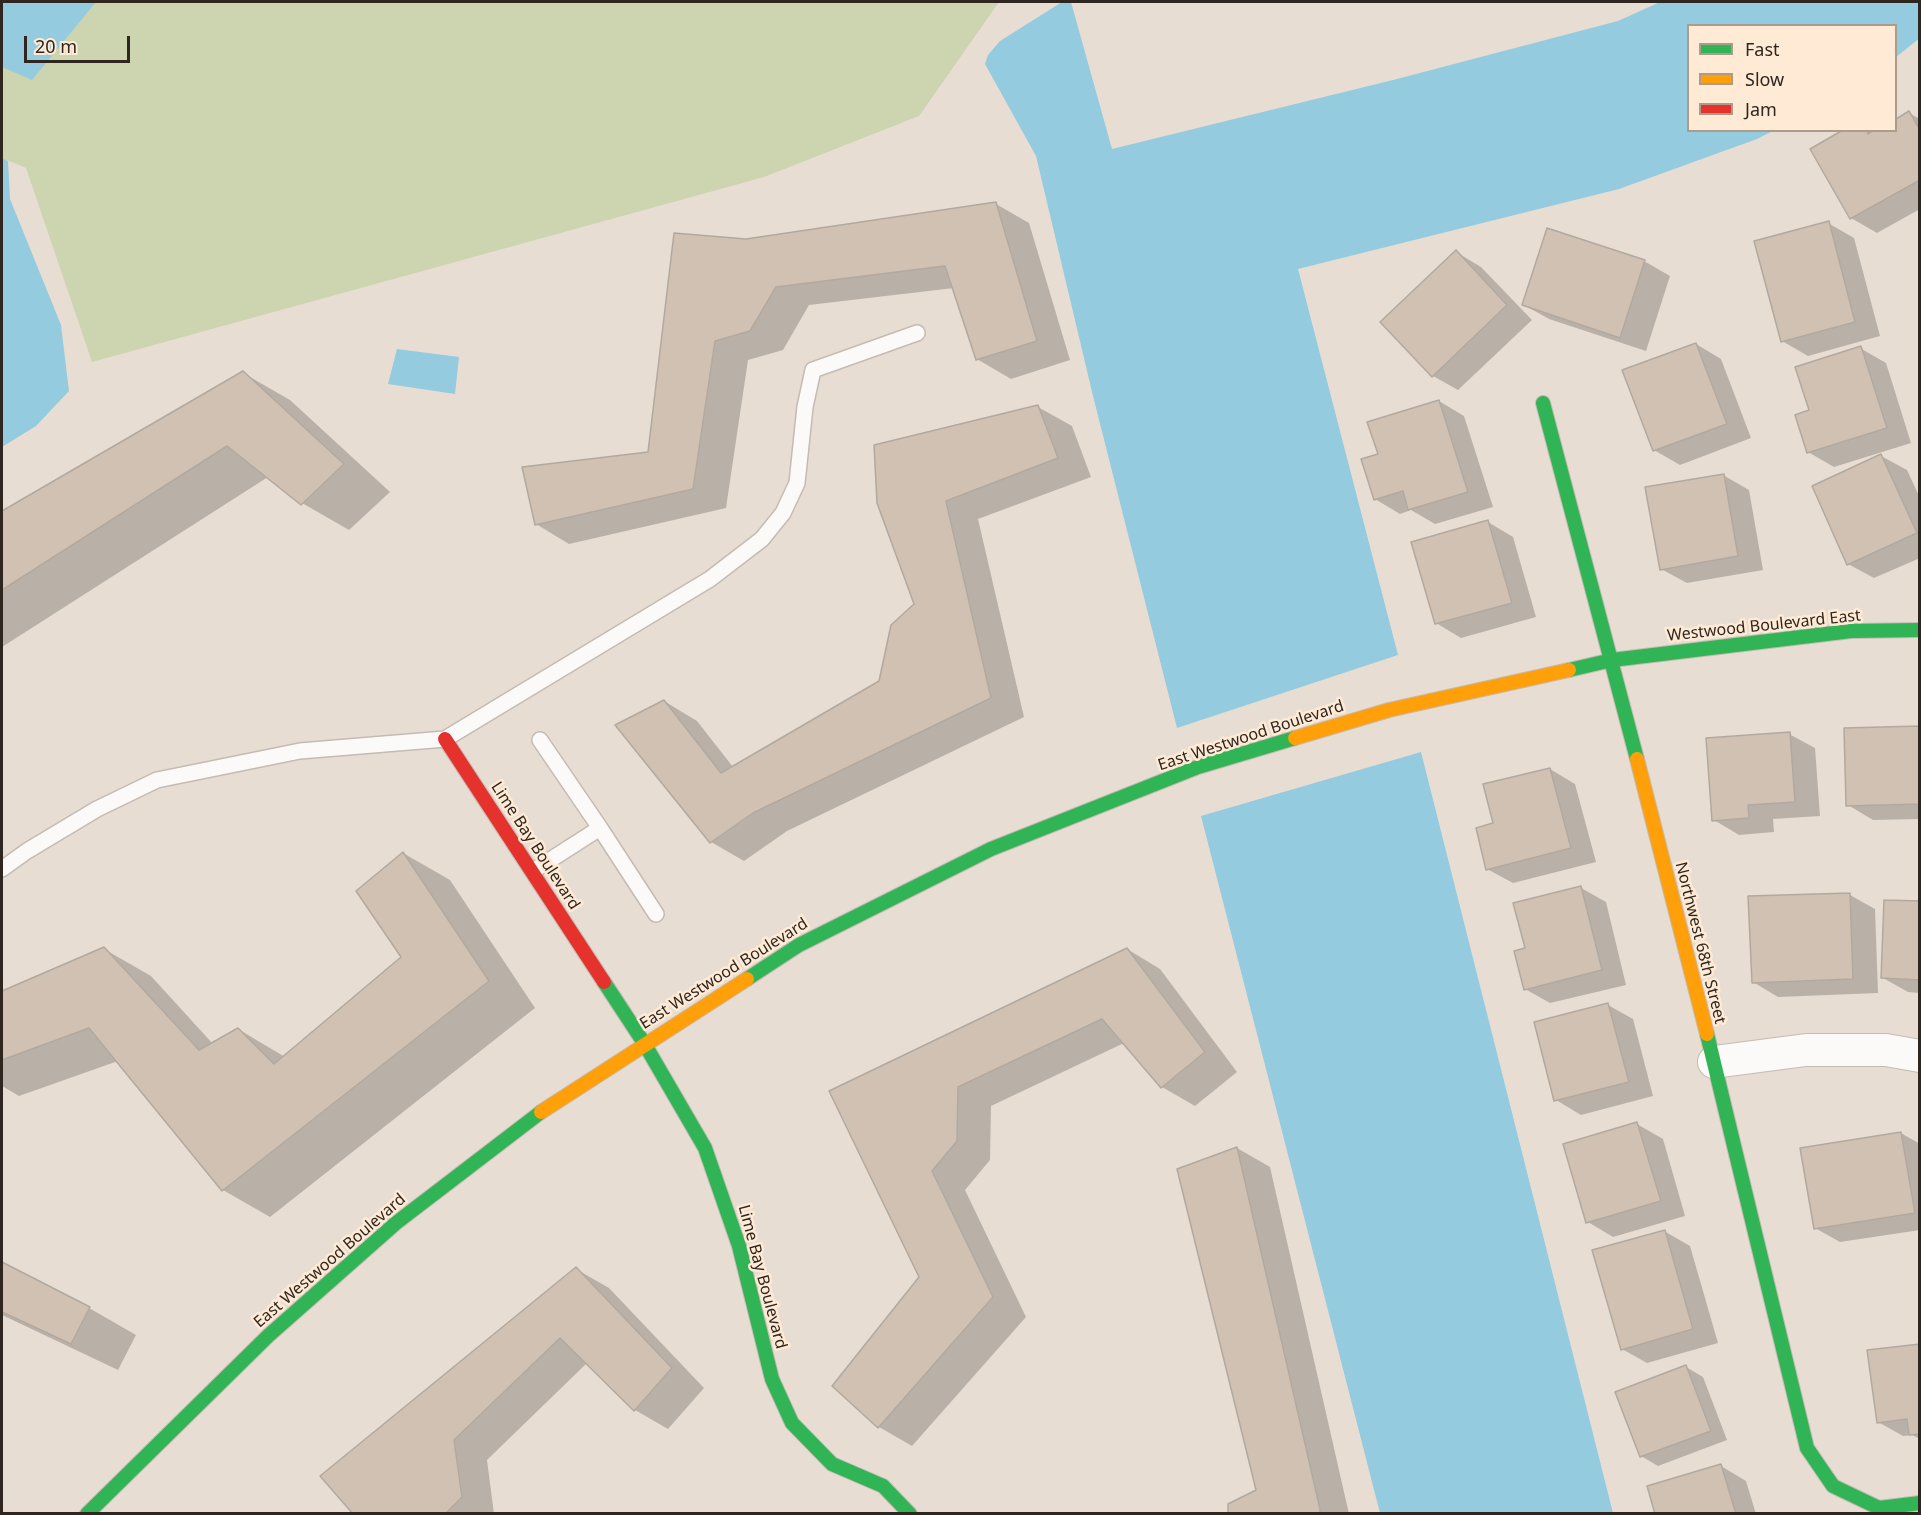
<!DOCTYPE html>
<html>
<head>
<meta charset="utf-8">
<style>
  body { margin:0 }
  #map { position:relative; width:1921px; height:1515px; overflow:hidden; background:#e8ddd2; font-family:"Noto Sans",sans-serif }
  canvas { display:block }
  .frame { position:absolute; inset:0; border:3px solid #2e261f; pointer-events:none }
  .legend { position:absolute; left:1687px; top:24px; width:210px; height:108px; box-sizing:border-box; background:#ffead5; border:2px solid #ab9c8c; margin:0; padding:8px 10px; list-style:none; font-size:18px; color:#2e261f }
  .legend li { display:flex; align-items:center; gap:12px; height:30px }
  .legend b { width:30px; border:2px solid #ab9c8c }
  .scale { position:absolute; left:24px; top:36px; width:106px; height:27px; box-sizing:border-box; border:3px solid #2e261f; border-top:0; padding-left:8px; font-size:18px; line-height:21px; white-space:nowrap; color:#2e261f; -webkit-text-stroke:4px #ffead5; paint-order:stroke }
</style>
</head>
<body>
<div id="map">
<canvas width="1921" height="1515"></canvas>
<div class="frame"></div>
<ul class="legend">
<li><b style="height:8px;background:#30b455"></b>Fast</li>
<li><b style="height:8px;background:#ff9f0a"></b>Slow</li>
<li><b style="height:8px;background:#e5322d"></b>Jam</li>
</ul>
<div class="scale">20 m</div>
</div>
<script>
const ctx = document.querySelector('canvas').getContext('2d');
ctx.lineJoin = 'round';
function paint(path, color) {
  ctx.fillStyle = color;
  ctx.fill(path, 'evenodd');
}
function toPath(rows) {
  const path = new Path2D();
  for (const r of rows) {
    path.moveTo(r[0], r[1]);
    for (let i = 2; i < r.length; i += 2) path.lineTo(r[i], r[i + 1]);
  }
  return path;
}
function stroke(path, color, width, dash) {
  ctx.strokeStyle = color;
  ctx.lineWidth = width;
  ctx.lineCap = dash ? 'butt' : 'round';
  ctx.setLineDash(dash || []);
  ctx.stroke(path);
}
function drawText(font, color, halo, rows, align = 'center') {
  ctx.font = font + ' "Noto Sans",sans-serif';
  ctx.lineWidth = 5;
  ctx.setLineDash([]);
  ctx.textBaseline = 'middle';
  ctx.strokeStyle = halo;
  ctx.fillStyle = color;
  for (const [text, x, y, turn = 0] of rows) {
    ctx.save();
    ctx.translate(x, y);
    ctx.rotate((+turn || 0) * Math.PI / 180);
    ctx.textAlign = isNaN(turn) ? turn : align;
    if (halo) ctx.strokeText(text, 0, 0);
    ctx.fillText(text, 0, 0);
    ctx.restore();
  }
}
const green = toPath([
  [2,2,999,2,919,116,764,177,92,362,26,168,2,158]
]);
const water = toPath([
  [2,2,96,2,32,80,2,67],
  [1062,2,1071,2,1112,149,1393,80,1618,21,1660,2,1919,2,1920,38,1896,57,1896,26,1688,26,1688,130,1773,131,1757,139,1619,189,1298,269,1398,655,1177,728,1093,396,1036,156,985,64,988,55,1000,41],
  [2,158,8,161,10,199,61,325,69,391,36,426,2,447],
  [397,349,459,357,455,394,388,384],
  [1421,752,1613,1513,1380,1513,1201,816]
]);
const shadow = toPath([
  [1909,113,1920,119,1920,209,1877,233,1851,218,1812,150,1846,130,1896,130,1896,120],
  [996,204,1029,223,1070,360,1011,379,977,359,954,288,809,305,783,350,748,360,726,508,569,544,536,524,649,453,746,240],
  [1828,223,1854,238,1880,336,1808,356,1782,341],
  [1456,252,1481,267,1532,320,1458,390,1433,376],
  [1644,261,1670,276,1646,351,1549,319,1524,305],
  [1696,344,1721,359,1751,438,1680,465,1654,450],
  [1860,348,1886,363,1911,443,1834,467,1808,452],
  [243,373,290,400,390,492,349,530,302,503,268,477,2,647,2,512],
  [1439,401,1464,416,1493,507,1435,524,1411,510,1400,514,1375,499,1379,455],
  [1038,407,1072,426,1091,477,978,519,1024,717,787,831,744,861,711,842,664,701,697,721,733,767,880,682,916,604,879,503],
  [1881,456,1907,470,1920,498,1920,558,1874,578,1848,564],
  [1723,475,1749,490,1763,570,1687,583,1661,569],
  [1488,522,1513,537,1536,617,1461,638,1436,623],
  [1920,727,1920,819,1873,820,1848,805],
  [1789,734,1815,748,1820,816,1773,819,1774,832,1739,835,1714,820],
  [1550,769,1575,784,1596,862,1513,883,1487,869,1495,824],
  [403,853,450,880,535,1008,270,1217,223,1190,118,1061,19,1096,2,1086,2,992,104,949,151,976,213,1044,238,1029,285,1057,403,957],
  [1581,888,1606,902,1626,985,1550,1003,1525,989,1527,949],
  [1850,895,1875,909,1878,993,1778,997,1753,982],
  [1920,903,1920,993,1908,992,1883,978],
  [1127,949,1160,969,1237,1072,1195,1106,1162,1087,1124,1043,991,1106,990,1160,965,1190,1026,1317,912,1446,879,1427,921,1277,831,1091],
  [1608,1005,1633,1019,1653,1096,1581,1115,1556,1100],
  [1637,1124,1663,1139,1685,1216,1613,1237,1588,1222],
  [1901,1133,1920,1144,1920,1230,1840,1242,1815,1228],
  [1237,1148,1270,1167,1349,1514,1230,1514,1258,1490],
  [1664,1231,1690,1246,1718,1343,1647,1363,1622,1349],
  [2,1264,89,1308,136,1335,118,1370,2,1315],
  [576,1269,609,1288,704,1388,668,1429,635,1410,587,1363,487,1460,494,1514,355,1514],
  [1920,1345,1920,1439,1912,1435,1903,1436,1878,1422],
  [1686,1367,1703,1377,1727,1440,1658,1466,1641,1456],
  [1721,1466,1746,1481,1756,1514,1656,1514]
]);
const building = toPath([
  [1909,111,1920,130,1920,180,1850,219,1810,149,1843,130,1867,130,1868,134,1874,130,1896,130,1896,119,1909,111],
  [996,202,1037,341,976,360,945,266,776,287,750,331,715,341,693,489,535,525,522,467,648,452,674,233,746,239,996,202],
  [1829,221,1855,322,1781,342,1754,241,1829,221],
  [1547,228,1645,260,1620,338,1522,305,1547,228],
  [1456,250,1507,305,1432,377,1380,322,1456,250],
  [1696,343,1727,424,1653,451,1622,370,1696,343],
  [1861,346,1887,428,1807,453,1795,415,1809,410,1795,367,1861,346],
  [243,371,344,464,301,505,227,446,2,590,2,511,243,371],
  [1439,400,1468,492,1408,510,1403,491,1374,500,1361,459,1378,454,1367,422,1439,400],
  [1038,405,1058,458,946,501,991,698,753,813,710,843,615,725,664,700,721,773,879,681,891,625,914,604,877,503,874,445,1038,405],
  [1881,454,1917,533,1847,565,1812,486,1881,454],
  [1724,474,1738,556,1660,570,1645,487,1724,474],
  [1488,520,1512,603,1435,624,1411,542,1488,520],
  [1920,726,1920,804,1846,806,1844,728,1920,726],
  [1790,732,1795,802,1748,805,1749,818,1712,821,1706,738,1790,732],
  [1550,768,1571,848,1486,870,1476,828,1493,823,1483,784,1550,768],
  [403,852,489,981,222,1191,89,1028,2,1060,2,991,104,947,199,1050,238,1028,274,1064,401,957,356,891,403,852],
  [1581,886,1602,970,1524,990,1514,951,1525,948,1513,903,1581,886],
  [1850,893,1853,979,1752,983,1748,896,1850,893],
  [1884,900,1920,901,1920,980,1881,978,1884,900],
  [1127,948,1205,1052,1161,1088,1102,1019,958,1087,957,1141,932,1171,993,1297,878,1428,832,1386,919,1277,829,1091,1127,948],
  [1608,1003,1629,1082,1554,1101,1534,1022,1608,1003],
  [1637,1122,1661,1201,1586,1223,1563,1144,1637,1122],
  [1901,1132,1915,1213,1814,1229,1800,1148,1901,1132],
  [1237,1147,1320,1509,1320,1514,1228,1514,1228,1504,1256,1490,1177,1169,1237,1147],
  [1665,1230,1693,1329,1621,1350,1592,1250,1665,1230],
  [2,1262,90,1307,71,1344,2,1312,2,1262],
  [576,1267,672,1368,634,1411,560,1338,454,1440,462,1497,445,1514,353,1514,320,1476,576,1267],
  [1920,1344,1920,1434,1909,1435,1907,1419,1877,1423,1867,1350,1920,1344],
  [1686,1365,1711,1431,1640,1457,1615,1392,1686,1365],
  [1721,1464,1736,1514,1655,1514,1647,1486,1721,1464]
]);
const lane = toPath([
  [600,828,656,914],
  [2,869,27,851,97,809,157,780,300,751,445,739,710,579,762,539,783,513,797,483,805,407,813,370,917,333],
  [533,871,600,828,540,740]
]);
const street = toPath([
  [1714,1062,1806,1050,1886,1050,1920,1056]
]);
const fast = toPath([
  [1543,403,1637,759],
  [1569,670,1612,660,1851,631,1920,630],
  [747,979,799,945,991,849,1198,767,1295,738],
  [604,982,644,1043,705,1148,739,1246,772,1379,792,1423,832,1464,883,1486,910,1514],
  [1707,1034,1807,1448,1833,1486,1879,1508,1920,1503],
  [87,1514,268,1336,396,1223,541,1112]
]);
const slow = toPath([
  [1295,738,1389,710,1569,670],
  [1637,759,1707,1034],
  [541,1112,747,979]
]);
const jam = toPath([
  [445,739,604,982]
]);
const streetNames = [
  ["Westwood Boulevard East",1764,626,-6],
  ["East Westwood Boulevard",1251,736,-18],
  ["Lime Bay Boulevard",535,846,57],
  ["Northwest 68th Street",1700,943,76],
  ["East Westwood Boulevard",724,974,-32],
  ["East Westwood Boulevard",330,1261,-41],
  ["Lime Bay Boulevard",762,1277,75]
];
paint(green, '#ccd4b0');
paint(water, '#94cbdf');
paint(shadow, '#0003');
paint(building, '#d0c1b2');
stroke(building, '#b1a9a0', 1.5);
stroke(lane, '#c4bbb2', 18);
stroke(street, '#c4bbb2', 34);
stroke(fast, '#c4bbb2', 16);
stroke(slow, '#c4bbb2', 16);
stroke(jam, '#c4bbb2', 16);
stroke(lane, '#fcfaf8', 15);
stroke(street, '#fcfaf8', 32);
stroke(fast, '#30b455', 14);
stroke(slow, '#ff9f0a', 14);
stroke(jam, '#e5322d', 14);
drawText('16px', '#2e261f', '#ffead5', streetNames);
</script>
</body>
</html>
